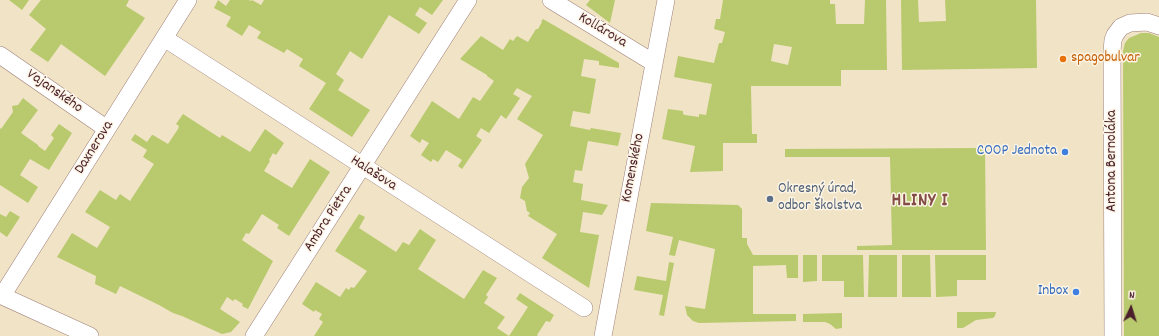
<!DOCTYPE html>
<html>
<head>
<meta charset="utf-8">
<style>
  body { margin:0 }
  #map { position:relative; width:1159px; height:336px; overflow:hidden; background:#f1e3c6; font-family:Dekko,sans-serif }
  canvas { display:block }
  .north { position:absolute; left:1111px; top:288px; width:40px; height:40px; -webkit-text-stroke:3px #fcf5e5; paint-order:stroke; rotate:4deg; font-size:11px; font-weight:700; line-height:16px; text-align:center; color:#4a1f2b }
  .north::after { content:''; display:block; margin:auto; width:14px; height:18px; background:#4a1f2b; clip-path:polygon(50% 0,100% 100%,50% 72%,0 100%) }
</style>
</head>
<body>
<div id="map">
<canvas width="1159" height="336"></canvas>
<div class="north">N</div>
</div>
<script>
const ctx = document.querySelector('canvas').getContext('2d');
ctx.lineJoin = 'round';
function paint(path, color) {
  ctx.fillStyle = color;
  ctx.fill(path, 'evenodd');
}
function toPath(rows) {
  const path = new Path2D();
  for (const r of rows) {
    path.moveTo(r[0], r[1]);
    for (let i = 2; i < r.length; i += 2) path.lineTo(r[i], r[i + 1]);
  }
  return path;
}
function stroke(path, color, width, dash) {
  ctx.strokeStyle = color;
  ctx.lineWidth = width;
  ctx.lineCap = dash ? 'butt' : 'round';
  ctx.setLineDash(dash || []);
  ctx.stroke(path);
}
function drawText(font, color, halo, rows, align = 'center') {
  ctx.font = font + ' Dekko,sans-serif';
  ctx.lineWidth = 3;
  ctx.setLineDash([]);
  ctx.textBaseline = 'middle';
  ctx.strokeStyle = halo;
  ctx.fillStyle = color;
  for (const [text, x, y, turn = 0] of rows) {
    ctx.save();
    ctx.translate(x, y);
    ctx.rotate((+turn || 0) * Math.PI / 180);
    ctx.textAlign = isNaN(turn) ? turn : align;
    if (halo) ctx.strokeText(text, 0, 0);
    ctx.fillText(text, 0, 0);
    ctx.restore();
  }
}
const green = toPath([
  [9,0,29,0,22,10],
  [41,0,129,0,126,6,145,18,105,76,61,44,48,62,30,50,46,29,29,15],
  [218,0,226,6,230,0,249,0,251,1,252,0,261,5,264,0,443,0,432,15,420,7,415,15,427,23,419,34,389,15,362,59,350,51,336,74,344,80,338,90,370,110,352,137,309,109,326,83,299,66,303,59,287,49,284,53,257,38,261,32,249,25,242,36,226,26,231,17,214,8],
  [590,0,615,0,610,23,586,5],
  [723,0,830,0,830,4,835,4,836,24,864,24,865,0,886,0,887,70,841,70,841,86,751,86,752,134,757,134,757,143,723,143,723,171,690,172,695,146,662,139,668,109,683,111,683,114,685,115,699,117,699,114,706,115,712,84,674,77,678,56,714,63,719,43,722,43,725,32,714,29,716,19,720,19],
  [774,44,792,47,788,65,771,61],
  [901,0,918,0,919,22,946,21,945,0,1036,0,1037,68,902,70],
  [543,19,619,63,619,68,599,65,599,61,584,59,581,76,596,79,590,114,573,111,570,126,590,130,591,128,621,133,618,146,588,141,582,171,575,170,573,182,583,184,581,200,608,205,602,215,583,212,580,232,599,235,589,288,542,258,557,234,528,216,530,213,527,211,525,201,520,198,522,187,529,178,525,164,543,135,517,119,532,96,517,88,513,94,520,98,506,119,501,115,489,133,481,128,476,136,482,140,462,169,458,166,462,160,446,150,438,162,433,159,431,162,421,155,429,143,422,139,420,143,410,136,432,101,459,119,473,97,480,101,494,81,487,76,487,75,460,59,481,36,503,50,510,39,513,41,517,36,528,42,536,29,538,29,542,22,541,22],
  [1141,33,1149,33,1159,37,1159,336,1124,336,1123,51,1125,43,1129,38],
  [23,98,38,110,21,133,38,145,38,146,45,151,54,138,51,135,59,124,72,133,49,170,30,159,20,175,38,187,28,203,0,185,0,128,1,129,13,112,12,106,18,105],
  [183,114,220,138,222,135,250,152,265,129,284,143,276,155,273,153,269,160,270,161,264,171,292,188,310,159,330,172,289,236,277,228,279,225,262,214,249,234,246,233,242,240,273,261,248,309,242,306,243,304,235,299,233,301,227,297,220,309,240,322,231,332,222,334,182,316,173,313,159,305,120,286,116,294,95,284,96,276,57,257,72,233,97,248,110,227,85,212,100,190,116,200,120,194,130,201,154,164,143,157,147,150,131,140,135,134,147,142,152,135,153,135,168,144,178,129,179,126,176,124],
  [985,148,986,250,857,250,857,246,892,245,890,157,785,157,785,149],
  [651,203,738,205,742,209,742,238,747,238,747,244,753,255,798,255,798,278,787,278,786,265,753,266,753,314,796,314,796,321,699,323,693,321,687,315,685,306,705,309,715,249,679,240,675,256,669,255,673,237,646,231],
  [10,211,20,217,7,237,0,232,0,214,6,217],
  [359,214,365,217,359,228,396,252,403,242,409,245,420,229,436,240,418,269,464,299,483,270,497,278,486,295,488,297,484,303,505,317,497,328,509,336,528,307,516,299,520,293,554,315,550,322,546,321,537,335,538,336,314,336,323,322,319,319,322,314,315,310,314,312,302,304,316,282,340,297,346,288,349,290,351,287,354,288,367,271,335,251],
  [803,255,817,255,817,281,803,282],
  [822,255,863,255,864,297,844,297,844,281,822,281],
  [869,255,897,255,897,297,868,297],
  [902,255,930,255,931,297,902,297],
  [935,255,986,255,986,280,957,280,957,296,936,297],
  [669,262,674,263,664,316,659,315,663,295,634,290,637,276,666,281],
  [957,312,996,312,995,316,993,318,976,320,963,328,957,328],
  [842,313,842,328,836,329,830,324,825,322,803,322,803,314]
]);
const street = toPath([
  [551,0,654,63],
  [164,38,584,308],
  [0,55,107,129],
  [0,295,90,336],
  [2,296,107,129,188,0],
  [254,336,468,0],
  [603,336,666,0],
  [1113,336,1112,51,1113,40,1115,35,1121,27,1130,23,1147,22,1159,26]
]);
const markers = [
  [1063,59,4,"#e8710a"],
  [1065,152,4,"#3f7fe0"],
  [770,199,4,"#5c6f8a"],
  [1076,292,4,"#3f7fe0"]
];
const streetNames = [
  ["Kollárova",602,31,31],
  ["Vajanského",54,92,35],
  ["Daxnerova",95,148,-58],
  ["Antona Bernoláka",1113,161,-90],
  ["Komenského",634,168,-79],
  ["Halašova",373,174,33],
  ["Ambra Pietra",329,219,-57]
];
const foodNames = [
  ["spagobulvar",1071,59]
];
const shopNames = [
  ["COOP Jednota",1057,152],
  ["Inbox",1068,292]
];
const serviceNames = [
  ["Okresný úrad,",778,190],
  ["odbor školstva",778,207]
];
const districtNames = [
  ["HLINY I",920,202]
];
paint(green, '#b8ca6d');
stroke(street, '#9e8178', 18);
stroke(street, '#fff', 17);
for (const [x, y, r, color] of markers) {
  const dot = new Path2D();
  dot.arc(x, y, r, 0, 2 * Math.PI);
  ctx.fillStyle = color;
  ctx.fill(dot);
  stroke(dot, '#fcf5e5', 1.5);
}
drawText('15px', '#4a1f2b', '#fcf5e5', streetNames);
drawText('15px', '#c56008', '#fcf5e5', foodNames, 'left');
drawText('15px', '#366cbe', '#fcf5e5', shopNames, 'right');
drawText('15px', '#4e5e75', '#fcf5e5', serviceNames, 'left');
ctx.letterSpacing = '1px';
drawText('bold 19px', '#834c45', '#fcf5e5', districtNames);
ctx.letterSpacing = '0px';
</script>
</body>
</html>
